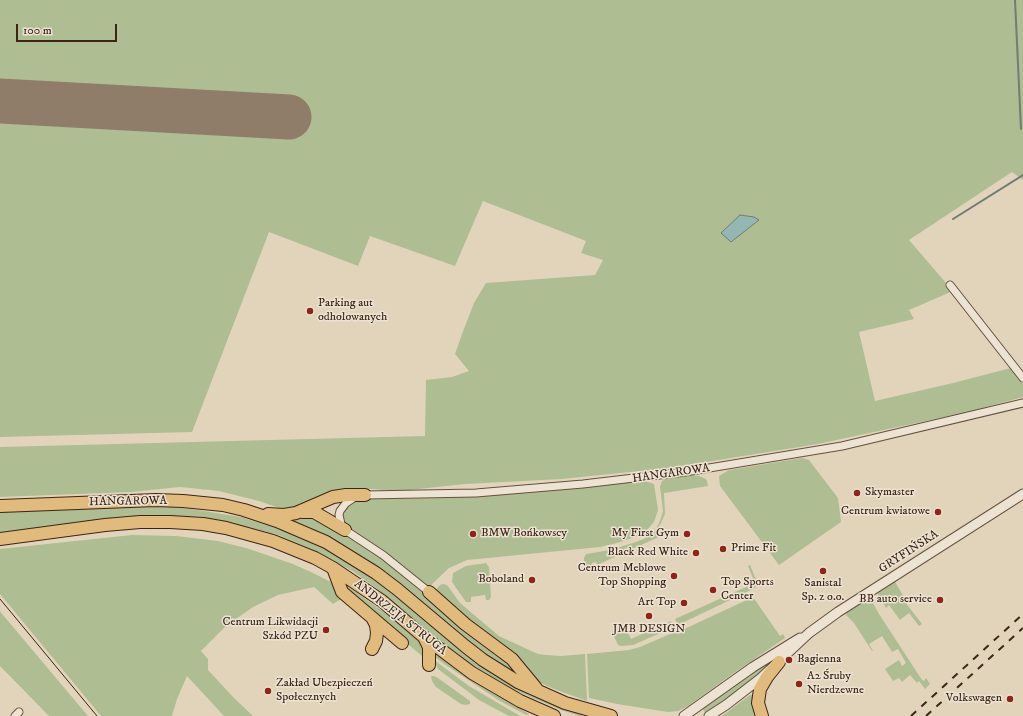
<!DOCTYPE html>
<html>
<head>
<meta charset="utf-8">
<style>
  body { margin:0 }
  #map { position:relative; width:1023px; height:716px; overflow:hidden; background:#e2d4bb; font-family:"IM FELL DW Pica",serif }
  canvas { display:block }
  .scale { position:absolute; left:16px; top:24px; width:101px; height:18px; box-sizing:border-box; border:2px solid #3c2417; border-top:0; padding-left:5px; font-size:12px; line-height:14px; white-space:nowrap; color:#3c2417; -webkit-text-stroke:3px #ece3d3; paint-order:stroke }
</style>
</head>
<body>
<div id="map">
<canvas width="1023" height="716"></canvas>
<div class="scale">100 m</div>
</div>
<script>
const ctx = document.querySelector('canvas').getContext('2d');
ctx.lineJoin = 'round';
function paint(path, color) {
  ctx.fillStyle = color;
  ctx.fill(path, 'evenodd');
}
function toPath(rows) {
  const path = new Path2D();
  for (const r of rows) {
    path.moveTo(r[0], r[1]);
    for (let i = 2; i < r.length; i += 2) path.lineTo(r[i], r[i + 1]);
  }
  return path;
}
function stroke(path, color, width, dash) {
  ctx.strokeStyle = color;
  ctx.lineWidth = width;
  ctx.lineCap = dash ? 'butt' : 'round';
  ctx.setLineDash(dash || []);
  ctx.stroke(path);
}
function drawText(font, color, halo, rows, align = 'center') {
  ctx.font = font + ' "IM FELL DW Pica",serif';
  ctx.lineWidth = 3;
  ctx.setLineDash([]);
  ctx.textBaseline = 'middle';
  ctx.strokeStyle = halo;
  ctx.fillStyle = color;
  for (const [text, x, y, turn = 0] of rows) {
    ctx.save();
    ctx.translate(x, y);
    ctx.rotate((+turn || 0) * Math.PI / 180);
    ctx.textAlign = isNaN(turn) ? turn : align;
    if (halo) ctx.strokeText(text, 0, 0);
    ctx.fillText(text, 0, 0);
    ctx.restore();
  }
}
const green = toPath([
  [0,0,1023,0,1023,180,1012,172,909,240,953,291,909,310,914,319,859,332,875,401,953,383,1011,368,1023,384,1023,397,968,412,818,444,700,463,659,469,562,479,465,484,400,491,357,488,335,490,305,505,282,509,259,501,219,491,180,487,131,492,0,497,0,447,425,436,426,380,452,377,469,371,455,354,462,334,474,303,486,283,595,275,603,260,581,253,586,241,483,201,455,266,370,236,358,266,269,232,192,432,0,437],
  [802,458,809,460,838,498,841,522,779,565,720,486,719,476,729,470],
  [693,475,699,476,706,479,707,481,708,486,664,493,665,514,661,523,657,530,663,535,597,565,596,562,592,563,591,570,585,572,584,558,586,554,610,550,633,543,644,539,655,531,660,521,663,511,660,487,662,481,667,478],
  [645,481,654,484,658,510,654,522,646,531,641,535,617,543,600,547,467,560,449,568,431,585,427,586,344,525,342,518,343,513,347,505,359,499,439,498,476,495],
  [150,507,175,507,197,510,241,517,283,530,320,546,335,554,379,583,460,650,488,671,528,694,562,708,587,716,579,716,561,710,510,688,469,663,448,647,376,588,354,572,312,549,276,534,227,522,196,518,166,516,104,519,0,534,0,512],
  [318,517,381,558,503,656,521,677,480,651,379,569,366,560,333,539,309,527,284,518],
  [132,535,176,536,218,541,246,548,293,564,313,573,331,582,341,599,333,604,314,587,278,595,253,607,226,626,201,651,208,659,208,670,234,698,253,716,224,716,187,676,177,699,172,716,101,716,0,594,0,549],
  [486,563,489,567,491,597,489,600,486,600,485,595,471,597,471,602,466,602,452,582,453,573,466,566],
  [750,565,757,582,755,588,678,625,675,619,755,583,748,566],
  [894,580,904,597,902,598,922,624,919,626,909,613,900,620,889,605,886,608,876,591],
  [343,583,384,612,420,642,425,649,422,656,348,594],
  [443,584,447,585,460,603,499,636,538,654,546,655,561,656,585,654,587,701,554,689,534,680,435,591,440,585],
  [869,596,879,614,922,680,924,681,926,678,930,684,925,689,919,681,917,683,910,675,902,682,899,678,893,681,885,669,899,660,902,666,906,663,898,649,892,652,882,636,869,644,873,651,872,651,854,623,846,615,847,611],
  [753,597,780,636,783,634,785,638,731,675,688,706,678,711,668,712,617,704,589,698,587,654,629,650,640,647,677,631,678,632],
  [0,611,3,615,88,716,49,716,0,666],
  [671,621,674,627,633,645,621,646,618,645,612,632,620,626,625,626,631,639],
  [784,651,780,656,727,700,706,714,702,708,731,687],
  [436,655,438,655,479,685,529,714,526,715,500,701,447,666,435,657],
  [434,660,469,686,520,716,509,716,479,700,438,669],
  [431,676,434,676,438,678,470,701,470,704,466,705,461,704,436,687,432,681],
  [756,694,759,716,722,716,750,695]
]);
const water = toPath([
  [740,215,754,217,759,220,731,242,721,233,740,215]
]);
const stream = toPath([
  [1015,0,1021,129],
  [953,219,1023,175]
]);
const runway = toPath([
  [0,101,289,117]
]);
const minor = toPath([
  [950,285,1023,378],
  [429,592,383,555,345,530,341,524,339,515,340,511,346,503,355,497,365,495,476,493,583,484,685,472,842,446,1023,403],
  [15,716,19,712]
]);
const tertiary = toPath([
  [684,716,753,667,800,638],
  [709,716,726,705,761,678,809,633,838,612,1023,494]
]);
const primary = toPath([
  [0,506,156,500,183,501,223,505,244,510,277,521,326,542,376,573,397,589,465,646,483,660,518,682,565,703,611,716],
  [302,512,314,512,345,530],
  [268,514,284,515,296,513,333,497,346,495,365,495],
  [0,539,105,525,140,522,170,522,203,524,226,528,273,541,315,558,333,568,382,601,424,637,472,673,520,701,554,716],
  [333,568,342,592,402,643],
  [429,592,465,624,512,659,536,688],
  [424,637,429,647,429,665],
  [372,649,376,641,377,633,376,625,373,619],
  [762,716,758,703,760,689,767,677,779,662]
]);
const tram = toPath([
  [0,599,97,716]
]);
const rail = toPath([
  [911,716,1023,614],
  [926,716,1023,628]
]);
const markers = [
  [310,311,4,"#8f2418"],
  [857,493,4,"#8f2418"],
  [938,512,4,"#8f2418"],
  [473,534,4,"#8f2418"],
  [687,534,4,"#8f2418"],
  [723,549,4,"#8f2418"],
  [696,553,4,"#8f2418"],
  [823,571,4,"#8f2418"],
  [674,576,4,"#8f2418"],
  [532,580,4,"#8f2418"],
  [713,590,4,"#8f2418"],
  [940,600,4,"#8f2418"],
  [684,603,4,"#8f2418"],
  [649,616,4,"#8f2418"],
  [326,630,4,"#8f2418"],
  [789,660,4,"#8f2418"],
  [799,684,4,"#8f2418"],
  [268,691,4,"#8f2418"],
  [1010,699,4,"#8f2418"]
];
const poiNames = [
  ["Parking aut",318,304,"left"],
  ["odholowanych",318,318,"left"],
  ["Skymaster",865,493,"left"],
  ["Centrum kwiatowe",930,512],
  ["BMW Bońkowscy",481,534,"left"],
  ["My First Gym",679,534],
  ["Prime Fit",731,549,"left"],
  ["Black Red White",688,553],
  ["Centrum Meblowe",666,569],
  ["Top Shopping",666,583],
  ["Boboland",524,580],
  ["Top Sports",721,583,"left"],
  ["Center",721,597,"left"],
  ["Sanistal",823,584,"center"],
  ["Sp. z o.o.",823,598,"center"],
  ["BB auto service",932,600],
  ["Art Top",676,603],
  ["Centrum Likwidacji",318,623],
  ["Szkód PZU",318,637],
  ["JMB DESIGN",649,630,"center"],
  ["Bagienna",797,660,"left"],
  ["A2 Śruby",807,677,"left"],
  ["Nierdzewne",807,691,"left"],
  ["Zakład Ubezpieczeń",276,684,"left"],
  ["Społecznych",276,698,"left"],
  ["Volkswagen",1002,699]
];
const streetNames = [
  ["HANGAROWA",671,474,-8],
  ["HANGAROWA",128,502,-1],
  ["GRYFIŃSKA",909,552,-33],
  ["ANDRZEJA STRUGA",400,618,38]
];
paint(green, '#afbd93');
paint(water, '#95b7b4');
stroke(water, '#717c75', 1);
stroke(stream, '#717c75', 2);
stroke(runway, '#8f7c69', 45);
stroke(minor, '#665040', 9);
stroke(tertiary, '#665040', 11);
stroke(primary, '#3c2417', 14);
stroke(minor, '#ece3d3', 7);
stroke(tertiary, '#ece3d3', 9);
stroke(primary, '#e1ba7e', 12);
stroke(tram, '#3c2417', 1);
stroke(rail, '#3c2417', 2, [7, 7]);
for (const [x, y, r, color] of markers) {
  const dot = new Path2D();
  dot.arc(x, y, r, 0, 2 * Math.PI);
  ctx.fillStyle = color;
  ctx.fill(dot);
  stroke(dot, '#ece3d3', 1.5);
}
drawText('12px', '#3c2417', '#ece3d3', poiNames, 'right');
drawText('12px', '#3c2417', '#ece3d3', streetNames);
</script>
</body>
</html>
